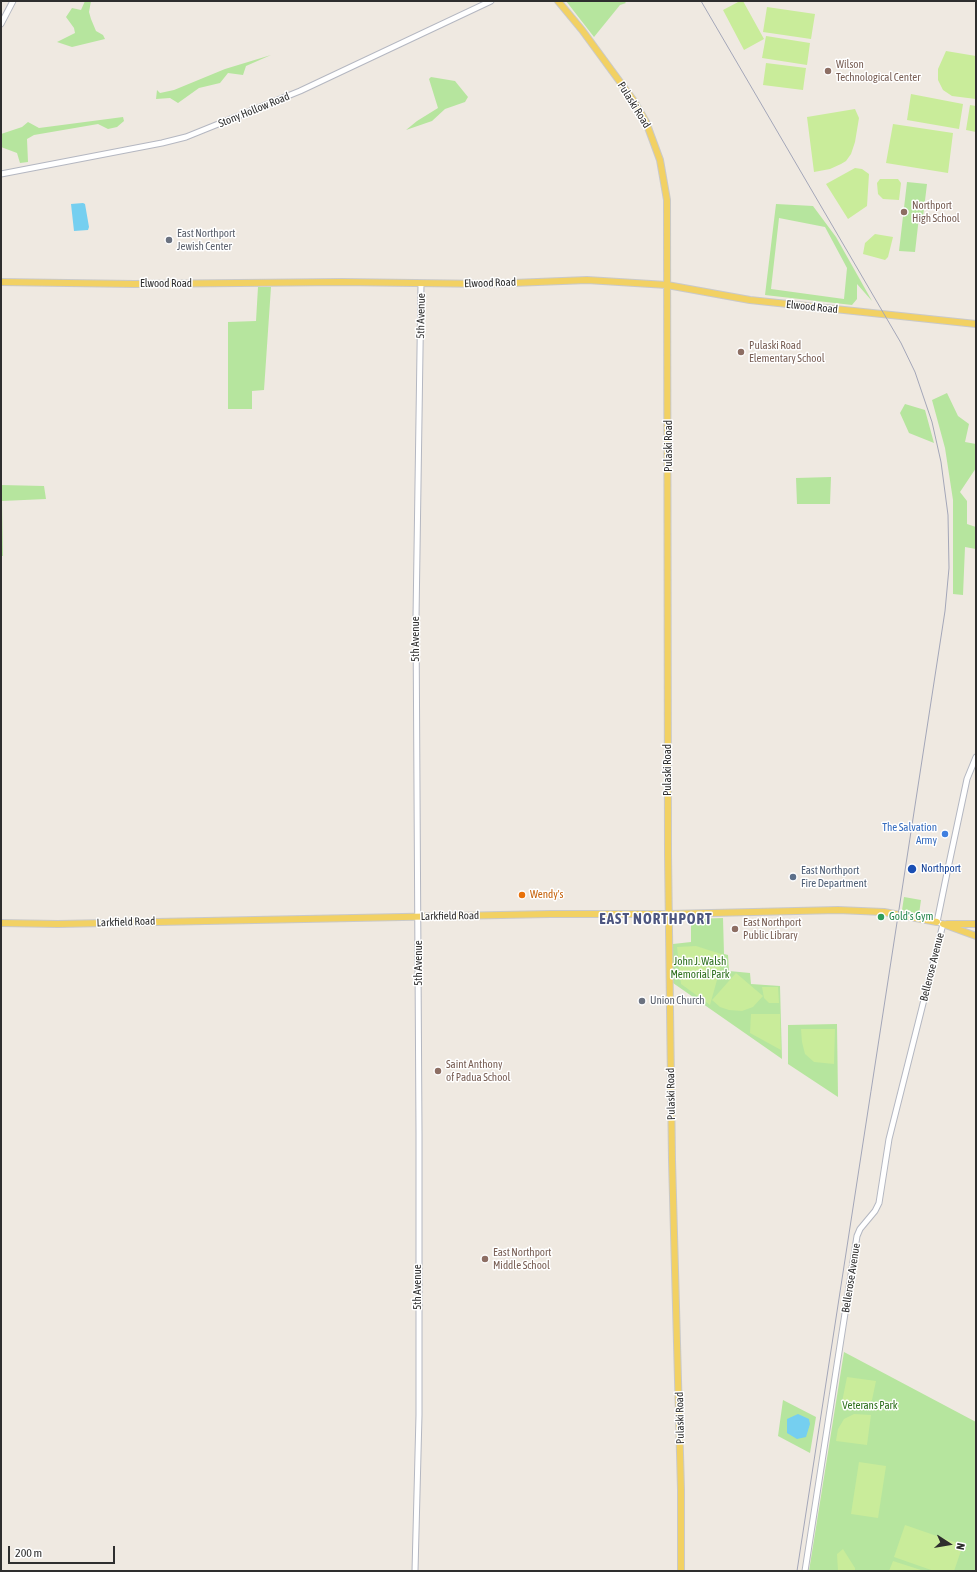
<!DOCTYPE html>
<html>
<head>
<meta charset="utf-8">
<style>
  body { margin:0 }
  #map { position:relative; width:977px; height:1572px; overflow:hidden; background:#efe9e1; font-family:"Asap Condensed",sans-serif }
  canvas { display:block }
  .frame { position:absolute; inset:0; border:2px solid #2e2e2e; pointer-events:none }
  .north { position:absolute; left:929px; top:1524px; width:40px; height:40px; -webkit-text-stroke:3px #fff; paint-order:stroke; rotate:102deg; font-size:11px; font-weight:700; line-height:16px; text-align:center; color:#2e2e2e }
  .north::after { content:''; display:block; margin:auto; width:14px; height:18px; background:#2e2e2e; clip-path:polygon(50% 0,100% 100%,50% 72%,0 100%) }
  .scale { position:absolute; left:8px; top:1546px; width:107px; height:18px; box-sizing:border-box; border:2px solid #2e2e2e; border-top:0; padding-left:5px; font-size:12px; line-height:14px; white-space:nowrap; color:#2e2e2e; -webkit-text-stroke:3px #fff; paint-order:stroke }
</style>
</head>
<body>
<div id="map">
<canvas width="977" height="1572"></canvas>
<div class="frame"></div>
<div class="north">N</div>
<div class="scale">200 m</div>
</div>
<script>
const ctx = document.querySelector('canvas').getContext('2d');
ctx.lineJoin = 'round';
function paint(path, color) {
  ctx.fillStyle = color;
  ctx.fill(path, 'evenodd');
}
function toPath(rows) {
  const path = new Path2D();
  for (const r of rows) {
    path.moveTo(r[0], r[1]);
    for (let i = 2; i < r.length; i += 2) path.lineTo(r[i], r[i + 1]);
  }
  return path;
}
function stroke(path, color, width, dash) {
  ctx.strokeStyle = color;
  ctx.lineWidth = width;
  ctx.lineCap = dash ? 'butt' : 'round';
  ctx.setLineDash(dash || []);
  ctx.stroke(path);
}
function drawText(font, color, halo, rows, align = 'center') {
  ctx.font = font + ' "Asap Condensed",sans-serif';
  ctx.lineWidth = 3;
  ctx.setLineDash([]);
  ctx.textBaseline = 'middle';
  ctx.strokeStyle = halo;
  ctx.fillStyle = color;
  for (const [text, x, y, turn = 0] of rows) {
    ctx.save();
    ctx.translate(x, y);
    ctx.rotate((+turn || 0) * Math.PI / 180);
    ctx.textAlign = isNaN(turn) ? turn : align;
    if (halo) ctx.strokeText(text, 0, 0);
    ctx.fillText(text, 0, 0);
    ctx.restore();
  }
}
const green = toPath([
  [85,1,91,1,89,12,91,19,96,31,103,35,105,39,72,47,57,42,75,33,74,28,66,17,72,8,81,10],
  [566,1,624,1,626,3,620,5,594,37],
  [271,55,246,66,243,75,228,73,220,83,199,88,178,103,170,98,156,99,157,90,160,93,174,90,225,69],
  [431,77,455,81,468,97,465,102,445,109,432,121,406,130,417,121,438,108,429,79],
  [123,117,124,121,117,127,108,129,98,124,34,135,27,139,28,162,20,163,17,153,1,147,1,134,22,127,28,122,39,128],
  [907,182,927,184,923,217,919,217,915,252,899,251],
  [776,204,813,206,836,237,872,301,857,284,857,299,852,305,765,295],
  [779,218,825,227,847,268,844,299,771,289],
  [258,287,271,287,264,390,252,391,252,409,228,409,228,322,256,321],
  [947,393,958,416,969,424,965,442,976,444,976,468,960,492,967,501,967,524,976,527,976,549,965,547,963,595,953,594,953,500,945,448,932,400],
  [905,404,925,410,934,443,909,433,900,413],
  [831,477,830,504,797,504,796,478],
  [1,485,44,486,46,499,2,501,3,556,1,556],
  [904,897,921,900,919,914,902,910],
  [723,918,724,954,728,955,729,971,750,973,751,984,780,986,782,1059,673,983,673,944,691,942,691,919],
  [837,1024,838,1097,788,1064,788,1025],
  [844,1352,976,1422,976,1571,809,1571],
  [783,1400,816,1417,810,1453,778,1436]
]);
const pitch = toPath([
  [740,1,743,1,764,39,744,50,723,10],
  [767,7,815,14,811,39,763,32],
  [766,36,810,43,807,65,762,58],
  [946,51,976,56,976,99,952,96,943,90,938,80,938,69],
  [766,63,806,68,803,90,763,85],
  [911,94,963,104,959,129,907,120],
  [970,105,976,106,976,132,966,130],
  [855,109,859,118,855,142,851,154,846,161,841,164,830,169,814,172,807,117],
  [893,124,953,133,948,173,886,163],
  [855,168,862,169,869,174,867,206,848,219,826,184],
  [880,179,898,179,901,183,899,200,883,199,878,194,877,183],
  [875,234,893,237,888,257,885,260,863,254,865,243],
  [696,946,724,955,710,1005,681,984,677,947],
  [736,973,763,996,753,1007,742,1011,729,1010,720,1007,712,1000],
  [762,987,778,987,779,1003,769,1003,764,998],
  [751,1014,780,1014,781,1050,750,1033],
  [801,1029,835,1029,834,1064,814,1062,805,1054,802,1042],
  [847,1377,876,1381,872,1400,864,1406,855,1409,841,1407],
  [854,1414,871,1415,867,1445,836,1441,838,1429,844,1419],
  [859,1462,886,1466,878,1518,851,1514],
  [905,1525,963,1545,954,1571,934,1571,894,1557],
  [843,1549,855,1568,855,1571,838,1571,837,1554],
  [893,1561,924,1571,889,1571]
]);
const water = toPath([
  [83,203,85,204,89,227,88,230,74,231,71,204],
  [798,1414,809,1419,810,1424,806,1437,797,1439,787,1433,787,1419]
]);
const minor = toPath([
  [1,24,13,1],
  [1,174,162,143,186,137,300,91,491,1],
  [415,1571,419,1415,419,1134,416,618,421,284],
  [805,1571,857,1236,860,1229,875,1211,879,1203,889,1139,943,924,937,922,947,873,967,779,976,757]
]);
const major = toPath([
  [558,1,582,30,634,101,646,122,660,160,667,200,668,854,672,1160,681,1490,681,1571],
  [1,282,134,284,342,282,488,284,587,280,667,285,750,300,976,324],
  [1,923,58,924,550,914,669,914,838,910,884,912,937,922],
  [943,924,976,936],
  [947,924,976,924]
]);
const rail = toPath([
  [701,1,901,343,915,372,932,422,941,462,948,515,949,568,945,611,797,1571]
]);
const markers = [
  [828,71,4,"#8d6e63"],
  [904,212,4,"#8d6e63"],
  [169,240,4,"#6b7280"],
  [741,352,4,"#8d6e63"],
  [945,834,4,"#3f7fe0"],
  [912,869,5,"#1a4fb4"],
  [793,877,4,"#5c6f8a"],
  [522,895,4,"#e8710a"],
  [881,917,4,"#2e9e5b"],
  [735,929,4,"#8d6e63"],
  [642,1001,4,"#6b7280"],
  [438,1071,4,"#8d6e63"],
  [485,1259,4,"#8d6e63"]
];
const educationNames = [
  ["Wilson",836,65],
  ["Technological Center",836,78],
  ["Northport",912,206],
  ["High School",912,219],
  ["Pulaski Road",749,346],
  ["Elementary School",749,359],
  ["East Northport",743,923],
  ["Public Library",743,936],
  ["Saint Anthony",446,1065],
  ["of Padua School",446,1078],
  ["East Northport",493,1253],
  ["Middle School",493,1266]
];
const streetNames = [
  ["Pulaski Road",634,105,58],
  ["Stony Hollow Road",254,110,-22],
  ["Elwood Road",490,283,-2],
  ["Elwood Road",166,284],
  ["Elwood Road",812,307,6],
  ["5th Avenue",421,316,-89],
  ["Pulaski Road",669,446,-90],
  ["5th Avenue",416,639,-90],
  ["Pulaski Road",668,770,-90],
  ["Larkfield Road",450,916,-1],
  ["Larkfield Road",126,922,-2],
  ["5th Avenue",419,963,-90],
  ["Bellerose Avenue",932,967,-76],
  ["Pulaski Road",671,1094,-91],
  ["Bellerose Avenue",851,1278,-81],
  ["5th Avenue",418,1287,-90],
  ["Pulaski Road",680,1418,-91]
];
const worshipNames = [
  ["East Northport",177,234],
  ["Jewish Center",177,247],
  ["Union Church",650,1001]
];
const shopNames = [
  ["The Salvation",937,828],
  ["Army",937,841]
];
const transitNames = [
  ["Northport",921,869]
];
const serviceNames = [
  ["East Northport",801,871],
  ["Fire Department",801,884]
];
const foodNames = [
  ["Wendy's",530,895]
];
const leisureNames = [
  ["Gold's Gym",889,917]
];
const parkNames = [
  ["John J. Walsh",700,962],
  ["Memorial Park",700,975],
  ["Veterans Park",870,1406]
];
const districtNames = [
  ["EAST NORTHPORT",656,919]
];
paint(green, '#b6e59e');
paint(pitch, '#c9ec9a');
paint(water, '#75cff0');
stroke(minor, '#b4b7c1', 7);
stroke(major, '#c9c9c9', 8);
stroke(minor, '#fff', 5);
stroke(major, '#f2d163', 6);
stroke(rail, '#a3a6b8', 1);
for (const [x, y, r, color] of markers) {
  const dot = new Path2D();
  dot.arc(x, y, r, 0, 2 * Math.PI);
  ctx.fillStyle = color;
  ctx.fill(dot);
  stroke(dot, '#fff', 1.5);
}
drawText('11px', '#785e54', '#fff', educationNames, 'left');
drawText('11px', '#2e2e2e', '#fff', streetNames);
drawText('11px', '#5b616d', '#fff', worshipNames, 'left');
drawText('11px', '#366cbe', '#fff', shopNames, 'right');
drawText('11px', '#164399', '#fff', transitNames, 'left');
drawText('11px', '#4e5e75', '#fff', serviceNames, 'left');
drawText('11px', '#c56008', '#fff', foodNames, 'left');
drawText('11px', '#27864d', '#fff', leisureNames, 'left');
drawText('11px', '#2c6e1b', '#fff', parkNames);
ctx.letterSpacing = '1px';
drawText('bold 15px', '#4d5680', '#fff', districtNames);
ctx.letterSpacing = '0px';
</script>
</body>
</html>
